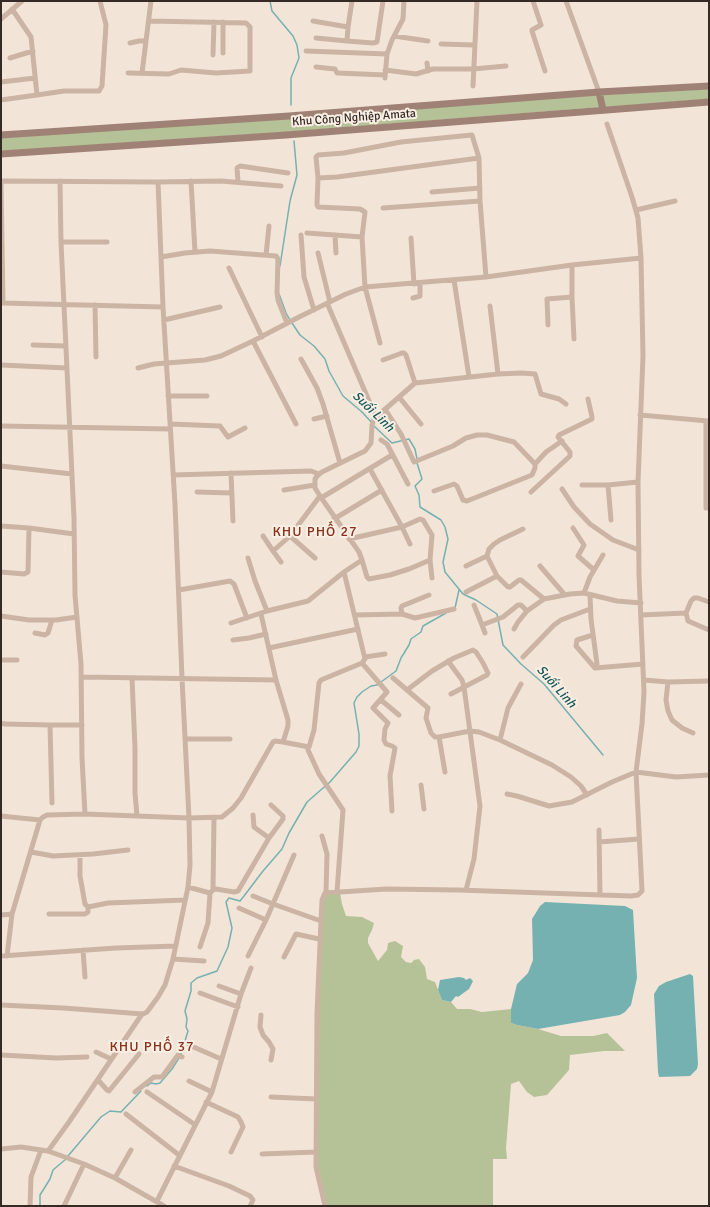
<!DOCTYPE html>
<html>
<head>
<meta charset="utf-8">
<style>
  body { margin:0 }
  #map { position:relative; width:710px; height:1207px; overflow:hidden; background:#f2e5d8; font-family:Signika,sans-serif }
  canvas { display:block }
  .frame { position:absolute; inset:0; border:2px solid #362a26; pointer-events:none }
</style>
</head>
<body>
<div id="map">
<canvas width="710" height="1207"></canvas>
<div class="frame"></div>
</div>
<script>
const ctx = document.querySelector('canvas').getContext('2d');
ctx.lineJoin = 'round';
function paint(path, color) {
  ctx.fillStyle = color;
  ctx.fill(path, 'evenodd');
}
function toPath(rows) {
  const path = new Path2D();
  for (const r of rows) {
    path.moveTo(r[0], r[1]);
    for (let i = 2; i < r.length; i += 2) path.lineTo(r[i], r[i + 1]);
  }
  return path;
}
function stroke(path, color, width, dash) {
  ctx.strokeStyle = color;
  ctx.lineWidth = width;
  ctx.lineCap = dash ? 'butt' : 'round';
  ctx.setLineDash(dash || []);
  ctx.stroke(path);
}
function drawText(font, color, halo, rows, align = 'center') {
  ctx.font = font + ' Signika,sans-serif';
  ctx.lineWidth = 4;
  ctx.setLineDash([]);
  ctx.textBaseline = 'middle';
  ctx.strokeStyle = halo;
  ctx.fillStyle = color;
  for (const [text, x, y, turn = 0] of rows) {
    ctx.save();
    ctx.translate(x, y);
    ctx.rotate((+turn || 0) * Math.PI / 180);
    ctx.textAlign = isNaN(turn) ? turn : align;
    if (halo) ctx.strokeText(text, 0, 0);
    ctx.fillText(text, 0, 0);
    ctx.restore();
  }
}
const green = toPath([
  [709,89,709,99,604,107,602,95],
  [598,95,601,107,285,132,1,151,1,138],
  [340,893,342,904,346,916,362,917,374,923,372,930,368,938,368,943,378,961,387,950,388,943,395,941,403,946,401,957,406,962,411,963,414,960,419,959,425,967,427,979,435,982,442,1000,451,1002,457,1009,470,1009,482,1012,511,1009,511,1023,517,1025,538,1029,561,1036,593,1036,607,1033,625,1051,604,1051,570,1055,569,1070,547,1095,534,1097,527,1092,519,1081,511,1084,506,1148,507,1159,493,1159,493,1206,327,1206,318,1166,318,1012,324,900,327,894]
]);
const water = toPath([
  [545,902,625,906,633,910,637,978,631,1005,625,1012,620,1015,538,1029,517,1025,511,1023,511,1009,517,984,528,973,533,960,532,919,540,906],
  [690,974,693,976,698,1064,697,1069,690,1076,659,1077,658,1072,654,994,659,986,666,982],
  [459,977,464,978,466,980,470,978,473,981,469,989,458,997,456,996,451,1002,442,1000,438,990,440,980]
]);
const stream = toPath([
  [270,1,272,11,293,36,297,45,299,58,291,78,291,105],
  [280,266,290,201,297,175,294,141],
  [279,294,286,313,290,320],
  [292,323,300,335,314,346,325,359,329,371,343,396,362,412,372,423],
  [374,426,392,443,409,439,415,449,417,459],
  [417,463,422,479,415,486,419,495,420,507,428,512,441,520,445,527,448,539,443,562,445,572,463,594,476,600,497,614,503,645,521,664,544,684,603,755],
  [455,608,459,590],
  [181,1054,188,1031,186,1027,187,1019,185,1011,191,991,191,983,197,978,217,971,228,947,232,928,226,902,229,898,240,901,244,896,263,871,282,849,289,833,307,802,330,782,356,752,359,746,359,734,354,703,357,697,362,692,371,686,377,685,396,671,401,658,409,645,411,639,421,632,423,626,446,613],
  [147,1086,151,1083,156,1084,160,1083,172,1069,179,1058],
  [68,1156,101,1117,110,1111,121,1112,141,1091],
  [40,1206,40,1195,50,1179,53,1170,66,1159]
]);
const street = toPath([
  [533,1,541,25,532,30,532,31,545,71],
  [566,1,599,92],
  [12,9,31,37,37,95,64,91,99,91,102,86,106,25,100,1],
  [1,19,22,1],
  [313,21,348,27,352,1],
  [348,27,347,41,373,43,377,42,383,1],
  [394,36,428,41],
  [316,38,347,41],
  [130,43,139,41,146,41],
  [441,44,474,45],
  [306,51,387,54],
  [223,53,223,22],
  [213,55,214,22],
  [10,58,33,51],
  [427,63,428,71],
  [316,67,335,69,337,73,385,75],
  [385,70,416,74,433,69,473,69,506,66],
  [128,73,169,74,181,70,216,73,250,71,250,27,246,23,150,21],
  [142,73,151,1],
  [385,78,387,54,392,40,403,19,404,1],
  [1,82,35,78],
  [473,86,477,1],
  [1,100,37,95],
  [607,124,632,197,638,218,641,258],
  [318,178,337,177,479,158],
  [60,181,61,242,74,518,75,595,81,664,82,758,85,814],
  [191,181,195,252],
  [238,182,237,168,240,166,288,173],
  [432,192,480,188],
  [383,208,480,201],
  [636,210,675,201],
  [307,233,362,237],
  [301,235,304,277,314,310],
  [335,235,336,253],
  [411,238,414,284],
  [61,242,107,242],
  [318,253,330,302],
  [266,255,269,226],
  [161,257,185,253,210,251,276,256,278,259,277,293,278,300,287,323],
  [229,268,262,337],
  [454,280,469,377],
  [572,297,574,339],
  [413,298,420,296,420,283],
  [1,303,163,307],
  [3,303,1,181,158,182,221,181,281,186],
  [327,303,376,417],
  [95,305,96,357],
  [490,306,498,374],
  [164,320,220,307],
  [548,325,547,299,572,297,572,265],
  [253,341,296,424],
  [380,343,365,287,362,237,365,212,360,209,318,207,317,205,318,178,316,157,318,155,344,153,401,142,472,135,479,158,480,201,486,277],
  [33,345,66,346],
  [301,359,317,388,323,404,340,463],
  [383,360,402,353,404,353,406,355,415,383],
  [1,365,67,368],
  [138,368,154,364,205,360,221,356,253,341,299,317,346,294,365,287,486,277,572,265,641,258,643,356,638,482,639,575,644,692,642,724,636,772,642,891,638,895,631,896,458,890,386,889,325,893,322,900,321,921,317,1013,316,1167,325,1206],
  [168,396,207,396],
  [399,397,421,424],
  [385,409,401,434,414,462,453,446,466,438,477,435,487,435,514,442,535,464],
  [640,415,708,421],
  [314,419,327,416],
  [706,421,706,508,709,508],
  [170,424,220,426,228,437,245,428],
  [1,426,170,429],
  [381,440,387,444,408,484],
  [1,466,72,474],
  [370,469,402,527,410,544],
  [231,473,233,521],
  [173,475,311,471,319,474],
  [582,485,608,485],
  [562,489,574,507,590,524,613,540,639,550],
  [284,490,315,485],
  [434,491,454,484,457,486,463,500,467,501,532,475,535,468,535,464,546,452,562,441],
  [197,492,232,493],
  [531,492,570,456,570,452,558,437,559,435,592,419,592,417,588,399],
  [321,498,392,455],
  [334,519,382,490],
  [611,520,608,485,638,482],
  [1,526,29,528,74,534],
  [573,528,584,545,578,556,594,570],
  [263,536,273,551],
  [349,539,402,527,420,519,423,520,432,535,430,560,432,578],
  [248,558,255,581,267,611],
  [315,558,290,536,320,496],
  [362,560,367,577,369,579,390,575,409,569,430,560],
  [281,562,273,551,290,536],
  [466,566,487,556],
  [540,566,565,595],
  [1,572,24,574,28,572,29,528],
  [497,576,508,587,510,587,519,580,521,580,544,599],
  [179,590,230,581,234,584,247,618],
  [466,592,497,576,487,556,489,549,494,544,500,540,523,529],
  [584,593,590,577,603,555],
  [590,595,591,619,597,664,595,668],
  [474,605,482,625,503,617,518,605,521,605,527,611,544,599,570,594,584,593,617,601,641,603],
  [686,613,688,621,709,630],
  [402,614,415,618,454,609],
  [355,615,402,614,401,608,402,606,429,595],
  [641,615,686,613,691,601,694,598,698,598,709,602],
  [1,616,29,620,56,620,77,617],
  [231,623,267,611,308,601,344,572,362,560,359,552,320,496,315,488,315,479,317,476,322,472,365,451,371,443,372,425,374,419,415,383,498,374,521,373,535,374,541,394,559,399,566,404],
  [482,625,485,633],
  [514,629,518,622,527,611],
  [35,633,45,635,48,633,52,620],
  [593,635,577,640,576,646,595,668,643,664],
  [233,640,249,638,266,634],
  [269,648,358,629],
  [365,657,385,654],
  [523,657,554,625,561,620,590,609],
  [1,660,17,660],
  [448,661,462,680,464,687,480,806,474,859,466,890],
  [362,663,387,692,373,708,388,723,385,729,384,740,386,744,392,746,395,748,390,776,392,811],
  [82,677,276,680],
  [132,678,135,748,135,793,137,816],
  [393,678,407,690],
  [644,680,668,682,709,681],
  [668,682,666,700,668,711,672,720,682,728,693,733],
  [381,700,399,715],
  [1,723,4,724,50,725,82,725],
  [50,725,52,803],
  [439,737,435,737,431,733,426,718,428,708,407,690,432,671,454,658,473,650,476,652,483,663,488,673,487,675,451,694],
  [186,739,230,739],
  [500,740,508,708,521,684],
  [283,742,309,747,314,730,319,683,321,680,362,663,365,659,344,572],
  [308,750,319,774,343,810,337,892],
  [445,772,439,737,470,731,479,732,500,740,552,765,571,777,581,786,587,795],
  [421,785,424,809],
  [507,794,517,796,549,806,572,802,612,782,636,772,676,777,709,775],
  [253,815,254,827,269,838,283,819,283,816,271,805],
  [1,816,40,820],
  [599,830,600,895],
  [322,836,327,854,326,892],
  [599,842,639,839],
  [31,852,53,856,93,854,128,850],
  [80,855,80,876,85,904,88,907,108,903,185,900],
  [188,887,210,893,208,923,200,947],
  [213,890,214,818],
  [210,893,213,890,216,889,234,892,238,891,269,838],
  [253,896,273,904,321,921],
  [239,908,266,920],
  [49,914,85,914,88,912,88,907],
  [1,915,12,914],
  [83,950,85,977],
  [1,956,116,948,176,946],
  [7,956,12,914,40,820,43,817,47,815,85,814,189,818,222,817,233,808,241,798,273,742,275,741,283,742,288,726,288,720,276,680,261,614],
  [248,956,266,920,294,855],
  [284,957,296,934,319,939],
  [173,959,204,961],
  [219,986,241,994],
  [200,993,238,1007],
  [1,1005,63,1008,143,1014,147,1012,158,997,165,985,173,959,188,887,190,865,189,818,182,678,175,504,163,307,158,182],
  [261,1015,260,1027,263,1035,269,1042,273,1049,271,1060],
  [189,1045,221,1059],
  [96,1052,111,1059],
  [1,1055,56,1058,87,1057],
  [98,1080,107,1090,109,1091,139,1054],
  [189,1081,212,1092],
  [135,1092,154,1077,162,1077,178,1055,182,1057],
  [147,1092,194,1124],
  [271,1097,316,1099],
  [206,1102,238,1117,241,1122,243,1127,231,1152],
  [126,1114,179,1155],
  [1,1149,21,1147,48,1151,84,1164,115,1178,164,1206],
  [48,1151,69,1122,142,1014],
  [262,1154,316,1152],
  [174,1166,229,1186,250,1196,253,1200,250,1206],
  [115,1178,131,1150],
  [157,1201,212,1092,241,994,251,968],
  [30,1206,31,1177,41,1150],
  [64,1206,84,1164]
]);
const secondary = toPath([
  [599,92,603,110],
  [1,135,289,116,599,92,709,86],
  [1,154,286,135,709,102]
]);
const streetNames = [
  ["Khu Công Nghiệp Amata",354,118,-4]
];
const waterNames = [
  ["Suối Linh",373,412,44],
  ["Suối Linh",556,687,48]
];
const quarterNames = [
  ["KHU PHỐ 27",315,532],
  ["KHU PHỐ 37",152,1047]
];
paint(green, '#b5c297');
paint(water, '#76b1b1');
stroke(stream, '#76b1b1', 1.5);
stroke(street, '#cbb4a4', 5);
stroke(secondary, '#9f8275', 7);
drawText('12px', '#362a26', '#faefe4', streetNames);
drawText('italic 13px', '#195759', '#faefe4', waterNames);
ctx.letterSpacing = '1px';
drawText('14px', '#89311b', '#faefe4', quarterNames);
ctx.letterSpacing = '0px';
</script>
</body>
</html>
